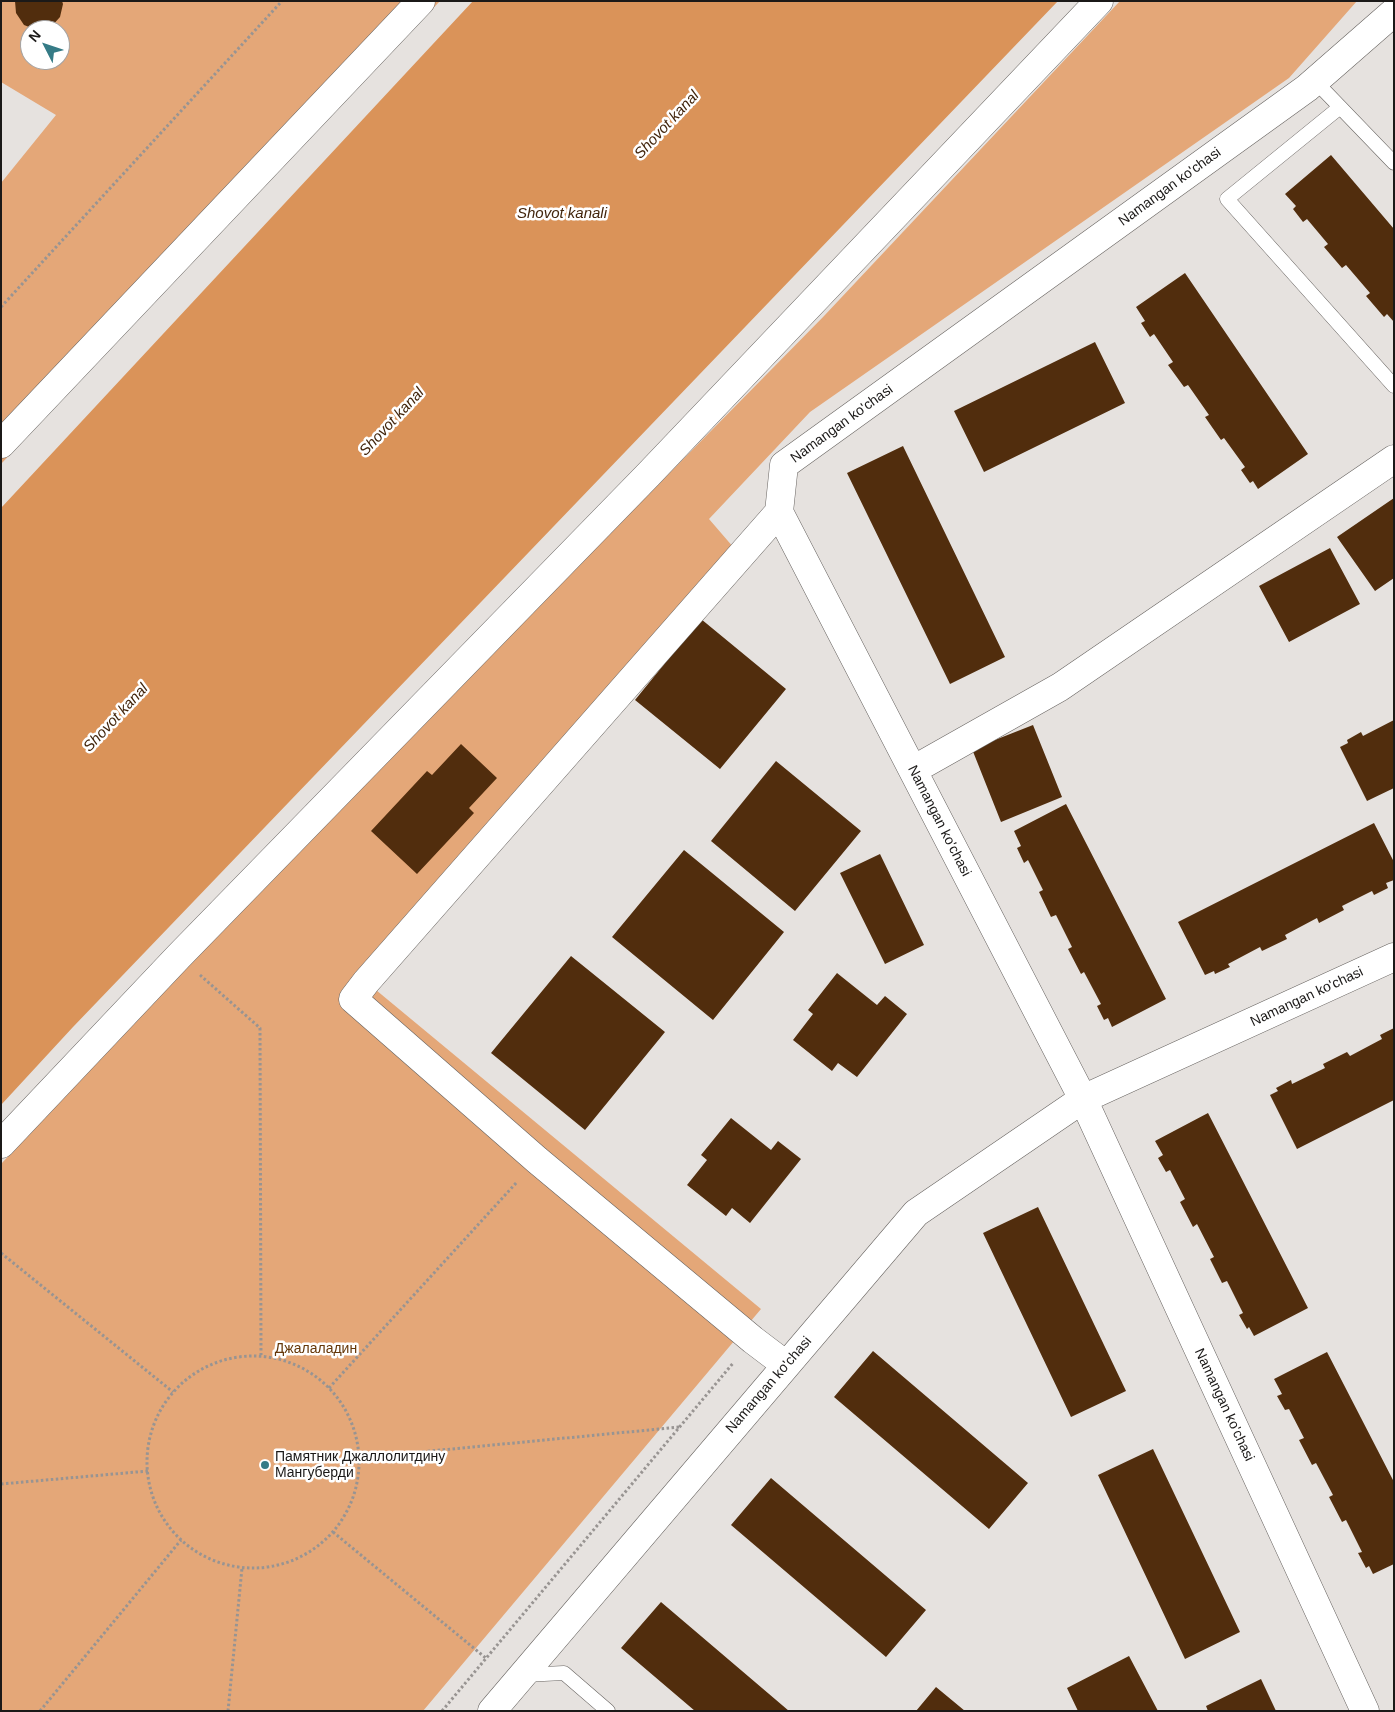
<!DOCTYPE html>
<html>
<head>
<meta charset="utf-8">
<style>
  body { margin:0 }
  #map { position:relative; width:1395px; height:1712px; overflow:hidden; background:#e6e2df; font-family:Helvetica,sans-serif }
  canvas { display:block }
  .frame { position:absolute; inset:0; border:2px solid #1b1918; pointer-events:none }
  .north { position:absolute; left:20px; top:20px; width:50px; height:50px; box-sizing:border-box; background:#fff; border:1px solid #a4a3a3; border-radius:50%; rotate:311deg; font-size:14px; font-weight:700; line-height:20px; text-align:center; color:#1b1918 }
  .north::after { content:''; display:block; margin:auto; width:18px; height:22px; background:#357b86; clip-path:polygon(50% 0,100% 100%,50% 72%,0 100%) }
</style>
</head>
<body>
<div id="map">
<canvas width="1395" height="1712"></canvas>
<div class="frame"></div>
<div class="north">N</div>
</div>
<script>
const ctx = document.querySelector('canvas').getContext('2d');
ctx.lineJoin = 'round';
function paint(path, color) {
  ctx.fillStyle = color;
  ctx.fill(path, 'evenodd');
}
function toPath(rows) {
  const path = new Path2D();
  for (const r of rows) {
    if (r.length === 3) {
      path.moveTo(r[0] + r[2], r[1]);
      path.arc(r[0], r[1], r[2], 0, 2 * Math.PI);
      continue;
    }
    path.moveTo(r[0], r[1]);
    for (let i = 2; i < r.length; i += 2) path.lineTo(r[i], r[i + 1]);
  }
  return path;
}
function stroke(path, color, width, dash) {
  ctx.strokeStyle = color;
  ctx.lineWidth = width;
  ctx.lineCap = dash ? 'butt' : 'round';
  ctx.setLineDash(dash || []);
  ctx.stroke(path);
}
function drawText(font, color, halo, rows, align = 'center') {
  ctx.font = font + ' Helvetica,sans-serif';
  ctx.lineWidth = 5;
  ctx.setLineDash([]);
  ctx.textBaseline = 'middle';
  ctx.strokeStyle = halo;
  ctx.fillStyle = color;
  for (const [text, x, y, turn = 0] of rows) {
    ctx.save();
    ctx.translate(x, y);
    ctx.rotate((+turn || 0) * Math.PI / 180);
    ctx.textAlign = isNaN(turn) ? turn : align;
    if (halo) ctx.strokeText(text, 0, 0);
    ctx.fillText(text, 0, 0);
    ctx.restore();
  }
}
const green = toPath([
  [1,1,440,1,1,464,1,183,56,115,1,82],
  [30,30,60,30,60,60,30,60],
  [1120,1,1357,1,1289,78,810,412,709,519,734,548,376,990,761,1309,423,1711,1,1711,1,1164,230,920,824,316]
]);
const water = toPath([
  [473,1,1058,1,73,1027,1,1105,1,508]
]);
const building = toPath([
  [15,1,62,1,63,4,60,17,51,27,37,30,24,25,16,13],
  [1331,155,1394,229,1394,322,1387,314,1384,317,1366,296,1370,293,1346,265,1342,268,1324,247,1328,244,1307,219,1303,222,1293,209,1296,206,1285,194],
  [1185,273,1308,454,1258,489,1253,481,1250,483,1241,470,1245,467,1224,438,1221,440,1205,417,1209,415,1188,385,1184,387,1168,365,1173,362,1154,334,1150,337,1141,323,1145,321,1136,307],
  [1095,342,1125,403,984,472,954,411],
  [903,446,1005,657,950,684,847,473],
  [1394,498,1394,578,1375,591,1337,537],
  [1330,548,1360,604,1289,642,1259,586],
  [701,619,786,689,720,769,635,700],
  [1394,720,1394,788,1367,801,1340,747,1348,743,1347,740,1361,732,1363,736],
  [1033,725,1062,797,1001,822,972,749],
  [461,744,497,778,469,808,474,813,417,874,371,831,427,771,432,775],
  [776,761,861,831,795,911,711,841],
  [1066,804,1166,999,1112,1027,1108,1018,1104,1020,1097,1006,1101,1004,1084,972,1081,974,1068,949,1072,947,1056,915,1051,917,1039,892,1043,890,1028,860,1024,863,1017,848,1021,846,1014,831],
  [1374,823,1394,862,1394,880,1386,883,1388,888,1374,895,1372,891,1342,906,1344,910,1319,923,1317,918,1285,935,1287,939,1262,951,1260,947,1228,964,1230,967,1215,974,1214,971,1205,975,1178,922],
  [684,850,784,932,713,1020,612,937],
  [880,854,924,945,885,964,840,873],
  [571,956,665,1032,585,1130,491,1053],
  [837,973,877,1005,885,996,907,1014,857,1077,838,1063,832,1071,793,1040,813,1014,808,1010],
  [1394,1028,1394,1100,1297,1149,1270,1095,1278,1091,1276,1088,1291,1080,1292,1084,1325,1068,1323,1064,1347,1052,1350,1056,1382,1039,1380,1035],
  [1208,1113,1308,1308,1254,1336,1249,1327,1247,1329,1239,1315,1243,1313,1227,1281,1222,1283,1210,1259,1214,1257,1197,1224,1193,1227,1180,1202,1185,1199,1170,1170,1166,1172,1158,1158,1163,1155,1155,1141],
  [731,1118,771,1150,778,1141,801,1159,750,1223,732,1208,726,1216,687,1185,707,1160,701,1155],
  [1038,1207,1126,1391,1071,1417,983,1233],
  [873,1351,1028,1483,989,1529,834,1397],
  [1327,1352,1394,1482,1394,1564,1373,1574,1369,1566,1366,1568,1358,1553,1362,1552,1346,1520,1342,1522,1329,1497,1333,1495,1316,1463,1312,1465,1299,1440,1304,1438,1289,1409,1285,1410,1277,1396,1282,1394,1274,1379],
  [1153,1449,1240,1632,1185,1659,1098,1475],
  [771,1478,926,1610,886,1657,731,1525],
  [661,1602,789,1711,695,1711,621,1648],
  [1129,1656,1158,1711,1078,1711,1067,1688],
  [1261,1679,1276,1711,1208,1711,1206,1706],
  [936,1687,965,1711,916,1711]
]);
const path = toPath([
  [1,307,282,1],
  [200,975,260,1028,261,1355],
  [1,1253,173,1392],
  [253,1462,106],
  [329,1388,517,1182],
  [358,1458,680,1427],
  [1,1484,148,1471],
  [333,1532,487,1659],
  [40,1711,181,1540],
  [228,1711,242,1568],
  [442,1711,734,1362]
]);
const lane = toPath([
  [1315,81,1394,163],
  [1339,108,1227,199,1394,386],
  [523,1675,564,1673,608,1711]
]);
const street = toPath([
  [1,444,421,1],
  [779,512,366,982,353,999,537,1160,753,1340,786,1365],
  [913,770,1060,687,1394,459],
  [1,1144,179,956,648,475,1099,1],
  [492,1711,916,1213,1083,1099,1394,957],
  [1365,1711,1083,1099,779,512,784,465,1307,88,1394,12]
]);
const markers = [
  [265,1465,5,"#357b86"]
];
const streetNames = [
  ["Namangan ko'chasi",1170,187,-36],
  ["Namangan ko'chasi",842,424,-36],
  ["Namangan ko'chasi",939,821,63],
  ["Namangan ko'chasi",1307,997,-25],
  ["Namangan ko'chasi",769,1385,-49],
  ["Namangan ko'chasi",1224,1405,65]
];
const parkNames = [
  ["Джалаладин",316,1349]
];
const poiNames = [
  ["Памятник Джаллолитдину",275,1457],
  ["Мангуберди",275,1473]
];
const waterNames = [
  ["Shovot kanal",667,125,-47],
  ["Shovot kanali",562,214],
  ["Shovot kanal",392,422,-47],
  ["Shovot kanal",116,718,-47]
];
paint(green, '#e4a778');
paint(water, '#da9359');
paint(building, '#512d0d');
stroke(lane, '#676360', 15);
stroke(street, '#676360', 29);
stroke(path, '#989492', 3, [2.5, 2.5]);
stroke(lane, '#fff', 14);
stroke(street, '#fff', 28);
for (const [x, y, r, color] of markers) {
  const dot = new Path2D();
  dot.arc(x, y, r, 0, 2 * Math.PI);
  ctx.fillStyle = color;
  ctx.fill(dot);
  stroke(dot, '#fff', 2);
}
drawText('14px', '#1b1918', '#fff', streetNames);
drawText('14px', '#653708', '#fff', parkNames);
drawText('14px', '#1b1918', '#fff', poiNames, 'left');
drawText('italic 15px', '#42250c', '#fff', waterNames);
</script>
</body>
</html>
